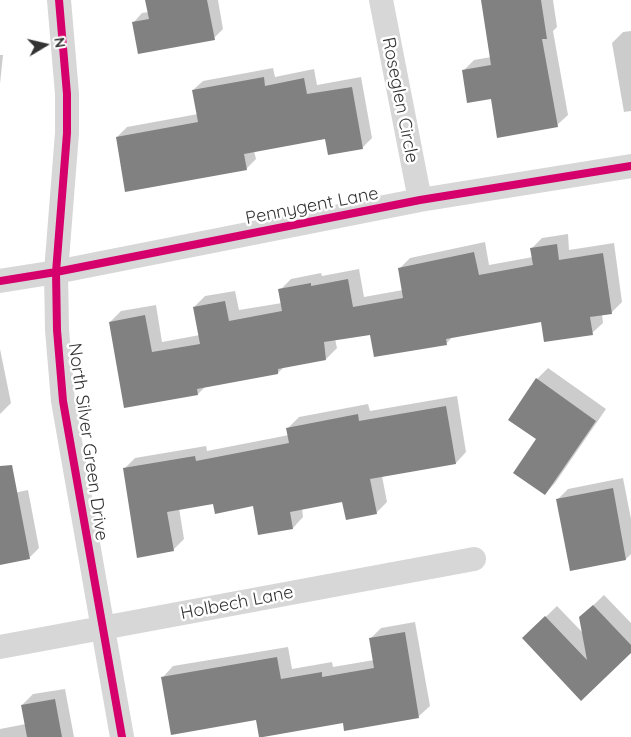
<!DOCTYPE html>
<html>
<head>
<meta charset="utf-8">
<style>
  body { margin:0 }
  #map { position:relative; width:631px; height:737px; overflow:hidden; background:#fff; font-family:Quicksand,sans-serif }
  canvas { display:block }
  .north { position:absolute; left:20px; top:20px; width:50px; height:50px; -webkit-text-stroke:4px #fff; paint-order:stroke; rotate:81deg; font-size:14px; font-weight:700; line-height:20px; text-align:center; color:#333 }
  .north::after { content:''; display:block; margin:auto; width:18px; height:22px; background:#333; clip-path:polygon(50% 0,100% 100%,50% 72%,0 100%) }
</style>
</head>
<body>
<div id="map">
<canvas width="631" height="737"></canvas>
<div class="north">N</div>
</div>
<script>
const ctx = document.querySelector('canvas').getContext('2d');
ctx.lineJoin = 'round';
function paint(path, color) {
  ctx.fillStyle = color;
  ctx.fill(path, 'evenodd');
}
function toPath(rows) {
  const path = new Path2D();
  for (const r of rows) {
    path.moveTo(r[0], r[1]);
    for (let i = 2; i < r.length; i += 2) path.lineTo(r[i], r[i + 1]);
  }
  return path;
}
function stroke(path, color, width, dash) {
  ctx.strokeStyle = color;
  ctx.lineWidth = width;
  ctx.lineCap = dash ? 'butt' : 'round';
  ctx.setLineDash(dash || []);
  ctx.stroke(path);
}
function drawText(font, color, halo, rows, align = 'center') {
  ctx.font = font + ' Quicksand,sans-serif';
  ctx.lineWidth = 5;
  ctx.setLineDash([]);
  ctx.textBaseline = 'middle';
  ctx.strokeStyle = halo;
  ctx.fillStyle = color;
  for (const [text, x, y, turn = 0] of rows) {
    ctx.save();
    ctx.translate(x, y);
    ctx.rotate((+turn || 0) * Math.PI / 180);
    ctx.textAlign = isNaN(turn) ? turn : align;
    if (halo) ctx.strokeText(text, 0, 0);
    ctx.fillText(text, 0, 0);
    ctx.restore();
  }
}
const shadow = toPath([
  [146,0,218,0,223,29,214,38,133,23,142,13,149,12],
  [482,0,553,0,557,27,553,31,568,115,557,125,492,98,463,71,474,60,491,57],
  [631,31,631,111,624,112,612,43,623,32],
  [0,55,3,55,0,84],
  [273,68,275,77,314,69,317,85,361,77,372,138,362,148,326,138,254,151,256,159,246,169,117,137,127,127,198,114,193,90,203,81],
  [568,234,569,250,614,243,622,302,611,313,602,314,603,323,592,333,542,320,453,336,446,344,371,333,335,339,337,348,326,359,285,366,278,373,206,386,198,394,125,407,110,322,121,311,156,305,162,342,200,335,194,307,205,296,235,291,239,310,282,303,280,290,291,279,321,273,322,276,359,269,364,297,403,290,399,269,410,258,485,242,489,265,533,257,531,249,542,238],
  [0,349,11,403,0,414],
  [548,368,606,409,555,483,545,494,538,439,537,379],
  [457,396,466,452,456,463,382,476,387,502,376,513,343,501,302,509,303,517,293,528,254,505,214,502,179,508,184,539,173,550,124,469,135,458,206,446,207,451,289,435,288,428,299,417,368,404,370,411],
  [623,478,631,519,631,554,626,559,571,569,557,500,568,489],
  [28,490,39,548,29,558,0,564,0,496],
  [604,595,631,623,631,652,581,699,524,638,557,606,584,634,580,618],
  [415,622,430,706,419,716,344,722,257,719,163,677,173,666,288,647,292,669,332,662,333,667,374,660,370,639,381,628],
  [65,689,74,737,0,737,0,729,26,724,22,705,33,694]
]);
const building = toPath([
  [145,0,207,0,215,40,138,54,132,22,149,19],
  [481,0,541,0,547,39,542,39,558,127,497,138,491,99,467,103,462,70,491,65],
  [264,77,265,86,304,78,307,94,352,87,363,149,328,155,325,139,244,154,247,170,125,192,116,137,198,122,192,90],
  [557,244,559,260,603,253,612,314,590,317,593,335,544,342,541,322,446,339,447,345,374,357,370,335,324,342,326,360,278,369,278,374,197,389,198,395,124,408,109,322,145,315,152,352,200,344,193,307,225,301,229,321,282,311,278,289,311,283,311,286,348,279,353,307,403,298,398,268,474,252,479,275,533,265,530,248],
  [536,378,596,421,545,495,513,473,536,439,508,420],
  [446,406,456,464,370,479,377,514,346,520,342,502,290,512,293,529,258,535,253,506,215,514,213,504,167,512,174,551,137,558,123,468,195,456,196,461,289,443,286,428,358,414,359,421],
  [12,465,30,559,0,565,0,466],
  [613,488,626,560,570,571,556,499],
  [593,605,631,645,631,653,581,701,522,638,545,616,587,660,579,617],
  [405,632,419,718,344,731,343,723,263,737,259,737,256,720,171,735,161,677,277,657,281,679,322,672,322,677,374,668,369,638],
  [55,699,62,737,27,737,21,705]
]);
const minor = toPath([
  [59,0,67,94,67,133,56,272,57,330,63,401,122,737],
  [381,0,420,200],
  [0,281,56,272,420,200,631,166],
  [0,647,474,559]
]);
const cycleway = toPath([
  [59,0,67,94,67,133,56,272,57,330,63,401,122,737],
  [0,281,56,272,420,200,631,166]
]);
const streetNames = [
  ["Roseglen Circle",400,100,79],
  ["Pennygent Lane",312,206,-11],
  ["North Silver Green Drive",88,442,82],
  ["Holbech Lane",237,603,-11]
];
paint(shadow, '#0003');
paint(building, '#818181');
stroke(minor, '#d7d7d7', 24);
stroke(cycleway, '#d6006c', 8);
drawText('18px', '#333', '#fff', streetNames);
</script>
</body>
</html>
